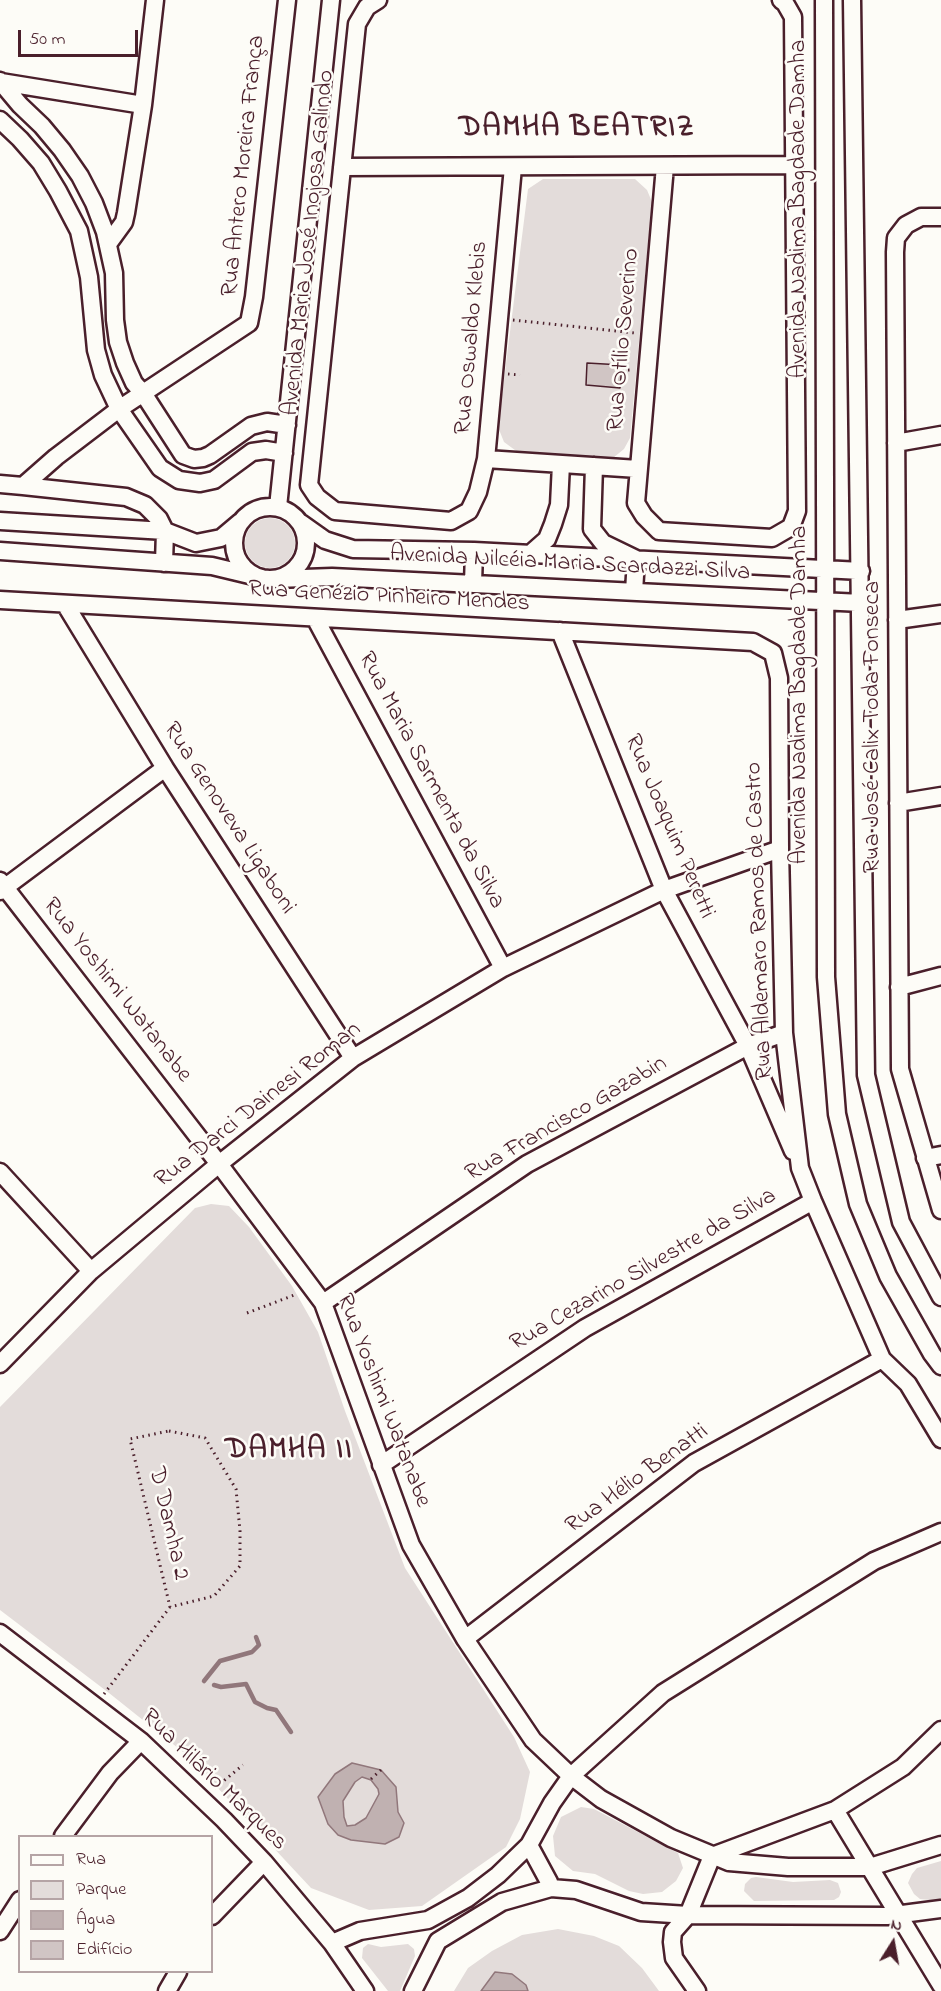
<!DOCTYPE html>
<html>
<head>
<meta charset="utf-8">
<style>
  body { margin:0 }
  #map { position:relative; width:941px; height:1991px; overflow:hidden; background:#fdfcf7; font-family:"Indie Flower",sans-serif }
  canvas { display:block }
  .legend { position:absolute; left:18px; top:1835px; width:195px; height:138px; box-sizing:border-box; background:#fdfcf7; border:2px solid #b5a4a5; margin:0; padding:8px 10px; list-style:none; font-size:18px; color:#4a1f2b }
  .legend li { display:flex; align-items:center; gap:12px; height:30px }
  .legend b { width:30px; border:2px solid #b5a4a5 }
  .north { position:absolute; left:863px; top:1913px; width:60px; height:60px; -webkit-text-stroke:4px #fdfcf7; paint-order:stroke; rotate:11deg; font-size:16px; font-weight:700; line-height:24px; text-align:center; color:#4a1f2b }
  .north::after { content:''; display:block; margin:auto; width:21px; height:27px; background:#4a1f2b; clip-path:polygon(50% 0,100% 100%,50% 72%,0 100%) }
  .scale { position:absolute; left:18px; top:30px; width:120px; height:27px; box-sizing:border-box; border:3px solid #4a1f2b; border-top:0; padding-left:8px; font-size:18px; line-height:21px; white-space:nowrap; color:#4a1f2b; -webkit-text-stroke:4px #fdfcf7; paint-order:stroke }
</style>
</head>
<body>
<div id="map">
<canvas width="941" height="1991"></canvas>
<ul class="legend">
<li><b style="height:8px;background:#fdfcf7"></b>Rua</li>
<li><b style="height:16px;background:#e3dcda"></b>Parque</li>
<li><b style="height:16px;background:#c0b1b1"></b>Água</li>
<li><b style="height:16px;background:#d0c5c4"></b>Edifício</li>
</ul>
<div class="north">N</div>
<div class="scale">50 m</div>
</div>
<script>
const ctx = document.querySelector('canvas').getContext('2d');
ctx.lineJoin = 'round';
function paint(path, color) {
  ctx.fillStyle = color;
  ctx.fill(path, 'evenodd');
}
function toPath(rows) {
  const path = new Path2D();
  for (const r of rows) {
    if (r.length === 3) {
      path.moveTo(r[0] + r[2], r[1]);
      path.arc(r[0], r[1], r[2], 0, 2 * Math.PI);
      continue;
    }
    path.moveTo(r[0], r[1]);
    for (let i = 2; i < r.length; i += 2) path.lineTo(r[i], r[i + 1]);
  }
  return path;
}
function stroke(path, color, width, dash) {
  ctx.strokeStyle = color;
  ctx.lineWidth = width;
  ctx.lineCap = dash ? 'butt' : 'round';
  ctx.setLineDash(dash || []);
  ctx.stroke(path);
}
function drawText(font, color, halo, rows, align = 'center') {
  ctx.font = font + ' "Indie Flower",sans-serif';
  ctx.lineWidth = 5;
  ctx.setLineDash([]);
  ctx.textBaseline = 'middle';
  ctx.strokeStyle = halo;
  ctx.fillStyle = color;
  for (const [text, x, y, turn = 0] of rows) {
    ctx.save();
    ctx.translate(x, y);
    ctx.rotate((+turn || 0) * Math.PI / 180);
    ctx.textAlign = isNaN(turn) ? turn : align;
    if (halo) ctx.strokeText(text, 0, 0);
    ctx.fillText(text, 0, 0);
    ctx.restore();
  }
}
const green = toPath([
  [543,179,635,179,647,190,652,202,630,438,624,449,613,458,519,453,504,442,498,427,528,189],
  [270,543,25],
  [211,1204,229,1206,249,1227,292,1286,318,1332,345,1411,405,1568,514,1737,530,1772,520,1819,506,1847,422,1906,369,1910,311,1888,188,1756,109,1693,0,1610,0,1407,195,1208],
  [581,1807,594,1809,678,1853,683,1868,676,1881,662,1892,643,1894,629,1891,595,1874,573,1871,555,1856,553,1836,561,1817],
  [941,1861,941,1901,920,1899,914,1894,908,1883,912,1874,917,1868],
  [756,1877,793,1882,830,1880,838,1883,841,1892,839,1897,834,1900,754,1901,744,1891,745,1884,751,1878],
  [558,1929,594,1936,619,1946,642,1968,659,1991,454,1991,468,1968,492,1951,522,1935],
  [368,1944,381,1947,408,1944,414,1949,415,1956,400,1991,388,1991,362,1958,363,1948]
]);
const water = toPath([
  [352,1763,381,1770,396,1787,398,1812,404,1823,399,1837,385,1844,351,1840,338,1835,328,1824,318,1797,335,1774,352,1763],
  [362,1777,371,1780,378,1789,379,1794,366,1818,355,1825,347,1826,344,1817,343,1801,355,1782,362,1777],
  [495,1972,512,1974,526,1985,528,1991,481,1991,495,1972]
]);
const stream = toPath([
  [204,1681,220,1661,252,1652,259,1645,256,1637],
  [214,1685,221,1687,246,1684,255,1702,267,1708,276,1710,291,1732]
]);
const building = toPath([
  [587,363,622,365,620,388,586,385,587,363]
]);
const path = toPath([
  [513,320,635,333],
  [622,370,633,370],
  [508,374,520,375],
  [247,1313,297,1294],
  [169,1431,205,1438,236,1489,240,1531,240,1566,214,1596,170,1607,130,1439,169,1431],
  [104,1694,170,1607],
  [371,1779,381,1770],
  [215,1788,243,1765]
]);
const minor = toPath([
  [378,0,367,7,357,24,309,485,317,497,335,511,451,521,469,511,478,492,486,459,513,167],
  [824,0,826,977,837,1114,858,1204,888,1276,932,1354,941,1366],
  [852,0,866,1075,901,1222,941,1297],
  [0,81,20,105,42,126,62,150,80,176,94,203,105,232,114,273,115,320,118,342,125,363,134,383,143,393,183,455,194,459,203,458,210,455,251,426,267,422,287,425],
  [1,82,143,105],
  [0,120,20,139,41,163,58,191,79,231,89,277,96,350,103,375,119,409,160,468,179,480,200,483,214,480,252,452,266,450,284,453],
  [665,166,636,503,644,516,659,531,772,538,791,527,797,511,793,17,785,3,781,0],
  [342,167,794,165],
  [941,217,921,217,906,225,896,238,895,252,900,1069,941,1210],
  [108,244,124,222,126,213,143,105,155,0],
  [896,443,941,435],
  [486,459,638,469],
  [594,466,592,529,603,543,636,559,634,592],
  [0,484,23,486,56,457,119,409,249,323,254,297,287,0],
  [23,486,126,497,145,505,159,519,165,531,164,563],
  [270,543,36],
  [278,507,331,0],
  [0,521,165,531,196,543,221,538,240,522],
  [301,523,325,540,353,549,474,551,861,571],
  [0,551,212,566,262,578],
  [530,554,547,539,553,524,559,505,561,464],
  [276,579,332,577,861,603],
  [473,584,474,551],
  [0,600,753,642,773,653,779,678,780,849,784,1033,800,1168,813,1201,882,1359,908,1384,941,1439],
  [65,604,165,768,353,1058],
  [315,618,503,968],
  [897,620,941,614],
  [560,631,664,890,748,1046,793,1151],
  [898,803,941,796],
  [0,881,219,1164,323,1303,411,1545,465,1639,533,1740,571,1776,663,1693,874,1561,941,1532],
  [0,891,165,768],
  [899,987,941,976],
  [925,1158,941,1155],
  [0,1172,91,1271],
  [323,1303,527,1164,748,1046,784,1033],
  [0,1364,91,1271,219,1164,353,1058,503,968,664,890,780,849],
  [381,1465,585,1328,813,1201],
  [0,1633,141,1741,224,1820,264,1862,332,1943,365,1991],
  [465,1639,694,1463,882,1359],
  [835,1810,941,1985],
  [63,1836,110,1773,141,1741],
  [529,1845,549,1882,551,1888],
  [212,1916,264,1862],
  [0,1931,20,1900],
  [332,1943,360,1931,428,1920,468,1898,498,1875,529,1845,552,1803,571,1776,601,1799,671,1838,729,1862,788,1867,870,1867,941,1845],
  [167,1991,178,1972],
  [413,1991,438,1941,502,1902,551,1888,576,1890,641,1912,688,1915,887,1916,941,1909],
  [697,1991,674,1958,672,1942,673,1932,688,1915,712,1856,835,1810,903,1767,941,1730]
]);
const streetNames = [
  ["Rua Antero Moreira França",245,166,-84],
  ["Avenida Nadima Bagdade Damha",800,209,-90],
  ["Avenida Maria José Inojosa Galindo",310,243,-84],
  ["Rua Oswaldo Klebis",473,338,-85],
  ["Rua Otílio Severino",625,340,-85],
  ["Avenida Nilcéia Maria Scardazzi Silva",570,565,3],
  ["Rua Genézio Pinheiro Mendes",389,598,3],
  ["Avenida Nadima Bagdade Damha",801,695,-90],
  ["Rua José Calix Toda Fonseca",874,727,-90],
  ["Rua Maria Sarmenta da Silva",430,781,62],
  ["Rua Genoveva Ligaboni",228,819,57],
  ["Rua Joaquim Peretti",668,827,67],
  ["Rua Aldemaro Ramos de Castro",761,921,-92],
  ["Rua Yoshimi Watanabe",116,991,52],
  ["Rua Darci Dainesi Roman",259,1106,-38],
  ["Rua Francisco Gazabin",567,1120,-30],
  ["Rua Cezarino Silvestre da Silva",644,1271,-30],
  ["Rua Yoshimi Watanabe",382,1401,69],
  ["Rua Hélio Benatti",638,1480,-36],
  ["D Damha 2",167,1524,77],
  ["Rua Hilário Marques",213,1781,44]
];
const districtNames = [
  ["DAMHA BEATRIZ",577,130],
  ["DAMHA II",289,1452]
];
paint(green, '#e3dcda');
paint(water, '#c0b1b1');
stroke(water, '#91777b', 1.5);
stroke(stream, '#91777b', 4.5);
paint(building, '#d0c5c4');
stroke(building, '#4a1f2b', 1.5);
stroke(minor, '#4a1f2b', 21);
stroke(path, '#4a1f2b', 3, [1.5, 4.5]);
stroke(minor, '#fdfcf7', 16);
drawText('24px', '#4a1f2b', '#fdfcf7', streetNames);
ctx.letterSpacing = '1.5px';
drawText('bold 30px', '#4a1f2b', '#fdfcf7', districtNames);
ctx.letterSpacing = '0px';
</script>
</body>
</html>
